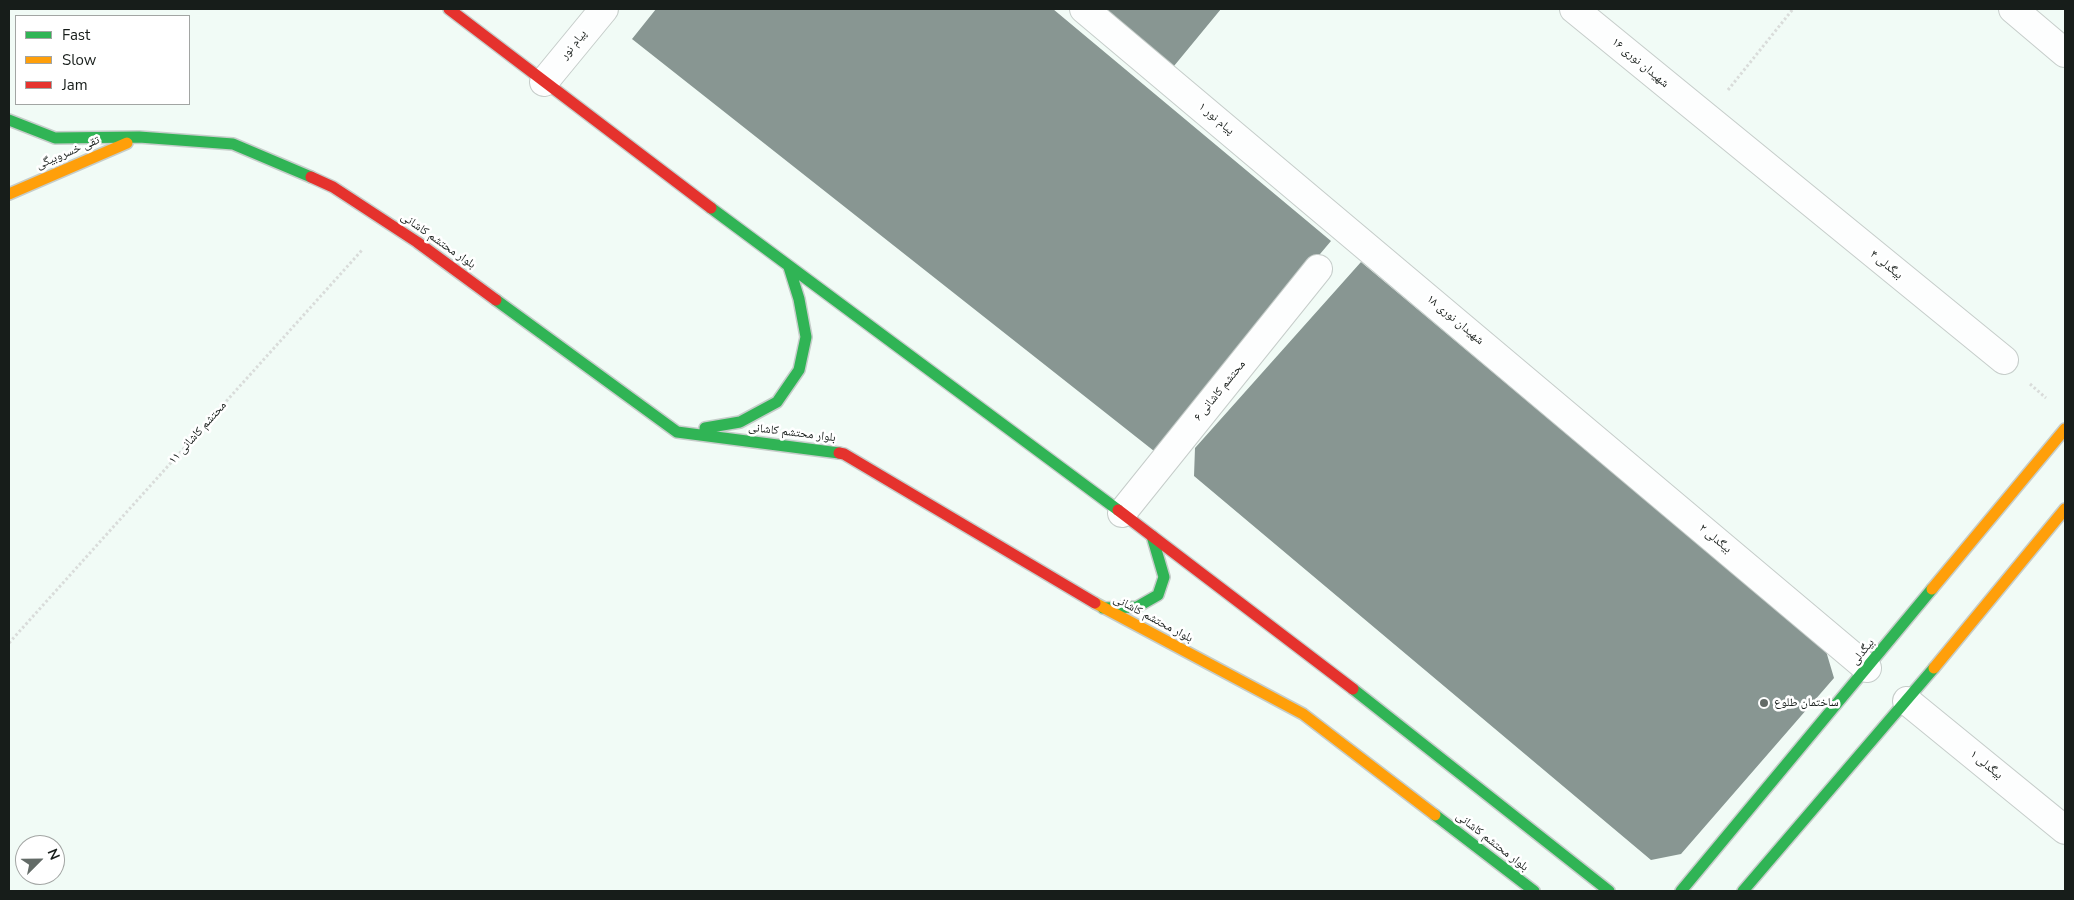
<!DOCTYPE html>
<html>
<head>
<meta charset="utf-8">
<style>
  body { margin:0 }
  #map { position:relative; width:2074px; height:900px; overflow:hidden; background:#f1fbf6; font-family:"Nunito Sans",sans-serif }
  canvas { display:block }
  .frame { position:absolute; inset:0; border:10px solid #171d1a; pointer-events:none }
  .legend { position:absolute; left:15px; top:15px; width:175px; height:90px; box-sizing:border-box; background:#fff; border:1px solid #a2a5a3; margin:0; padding:6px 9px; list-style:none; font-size:15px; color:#171d1a }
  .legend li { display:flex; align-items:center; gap:10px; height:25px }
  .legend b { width:25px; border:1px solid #a2a5a3 }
  .north { position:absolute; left:15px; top:835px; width:50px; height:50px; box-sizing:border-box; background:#fff; border:1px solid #a2a5a3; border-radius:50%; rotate:67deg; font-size:14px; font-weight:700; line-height:20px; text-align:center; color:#171d1a }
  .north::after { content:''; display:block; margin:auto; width:18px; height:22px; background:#636b67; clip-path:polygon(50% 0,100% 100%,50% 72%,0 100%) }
</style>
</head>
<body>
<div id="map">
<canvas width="2074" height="900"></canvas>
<div class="frame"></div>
<ul class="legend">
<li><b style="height:6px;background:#30b455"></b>Fast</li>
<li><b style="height:6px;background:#ff9f0a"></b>Slow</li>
<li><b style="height:6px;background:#e5322d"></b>Jam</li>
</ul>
<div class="north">N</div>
</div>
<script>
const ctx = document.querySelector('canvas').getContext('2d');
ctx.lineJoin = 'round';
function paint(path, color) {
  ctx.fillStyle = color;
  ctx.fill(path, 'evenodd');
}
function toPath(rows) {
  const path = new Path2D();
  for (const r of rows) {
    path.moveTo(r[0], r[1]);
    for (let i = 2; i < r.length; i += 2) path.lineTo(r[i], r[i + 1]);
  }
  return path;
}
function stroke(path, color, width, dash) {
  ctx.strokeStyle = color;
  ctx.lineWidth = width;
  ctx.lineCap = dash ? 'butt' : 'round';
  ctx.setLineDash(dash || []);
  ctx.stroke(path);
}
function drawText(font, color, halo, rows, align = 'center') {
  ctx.font = font + ' "Nunito Sans","Noto Naskh Arabic",sans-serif';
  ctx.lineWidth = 5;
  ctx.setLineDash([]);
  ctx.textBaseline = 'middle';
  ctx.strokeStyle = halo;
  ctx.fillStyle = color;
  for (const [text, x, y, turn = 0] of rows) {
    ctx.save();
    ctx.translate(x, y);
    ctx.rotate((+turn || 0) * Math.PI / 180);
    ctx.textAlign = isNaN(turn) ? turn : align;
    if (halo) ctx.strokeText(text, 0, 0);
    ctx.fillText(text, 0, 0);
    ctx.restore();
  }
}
const building = toPath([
  [656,9,1053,9,1331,241,1154,451,632,39],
  [1105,9,1221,9,1174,66],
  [1361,262,1826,651,1834,678,1681,854,1651,860,1194,476,1195,448]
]);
const path = toPath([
  [1728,90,1793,9],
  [2030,384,2046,398],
  [9,643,363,249]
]);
const street = toPath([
  [1084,9,1867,668],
  [1574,9,2004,360],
  [2013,9,2065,53],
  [544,82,604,9],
  [1122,513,1318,269],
  [1907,701,2065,830]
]);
const fast = toPath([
  [9,120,55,138,139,137,233,144,311,177],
  [711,208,1118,510],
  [496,300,677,432,839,453],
  [705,428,740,422,777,402,799,370,806,337,799,299,789,267],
  [1103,608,1137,607,1158,595,1164,577,1152,536],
  [1353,689,1609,891],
  [1435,815,1534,891],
  [1681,891,1932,589],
  [1743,891,1934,668]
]);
const slow = toPath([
  [9,194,127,143],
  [1932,589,2065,429],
  [1095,603,1303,714,1435,815],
  [1934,668,2065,509]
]);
const jam = toPath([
  [449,9,711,208],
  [311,177,333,187,417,242,496,300],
  [839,453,844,454,1095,603],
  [1118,510,1353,689]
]);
const markers = [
  [1764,703,5,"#636b67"]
];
const streetNames = [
  ["پیام نور",574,45,-51],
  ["شهیدان نوری ۱۶",1640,63,40],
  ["پیام نور ۱",1216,119,40],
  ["تقی خسروبیگی",68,153,-23],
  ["بلوار محتشم کاشانی",438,241,35],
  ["بیگدلی ۴",1886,265,39],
  ["شهیدان نوری ۱۸",1455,320,40],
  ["محتشم کاشانی ۶",1220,391,-51],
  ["محتشم کاشانی ۱۱",198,433,-48],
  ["بلوار محتشم کاشانی",792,433,7],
  ["بیگدلی ۲",1715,539,40],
  ["بلوار محتشم کاشانی",1153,619,28],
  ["بیگدلی",1863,652,-50],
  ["بیگدلی ۱",1986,765,39],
  ["بلوار محتشم کاشانی",1492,842,38]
];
const poiNames = [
  ["ساختمان طلوع",1774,703]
];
paint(building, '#889692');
stroke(street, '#c6cdca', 30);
stroke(fast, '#c6cdca', 14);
stroke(slow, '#c6cdca', 14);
stroke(jam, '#c6cdca', 14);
stroke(path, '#d9dcda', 3, [2.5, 2.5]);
stroke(street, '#fdfefe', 28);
stroke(fast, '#30b455', 11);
stroke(slow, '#ff9f0a', 11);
stroke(jam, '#e5322d', 11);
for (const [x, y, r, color] of markers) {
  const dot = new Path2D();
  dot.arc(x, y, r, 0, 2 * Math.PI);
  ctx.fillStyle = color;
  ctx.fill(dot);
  stroke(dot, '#fff', 2);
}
drawText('12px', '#171d1a', '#fff', streetNames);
drawText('12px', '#171d1a', '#fff', poiNames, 'left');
</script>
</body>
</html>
